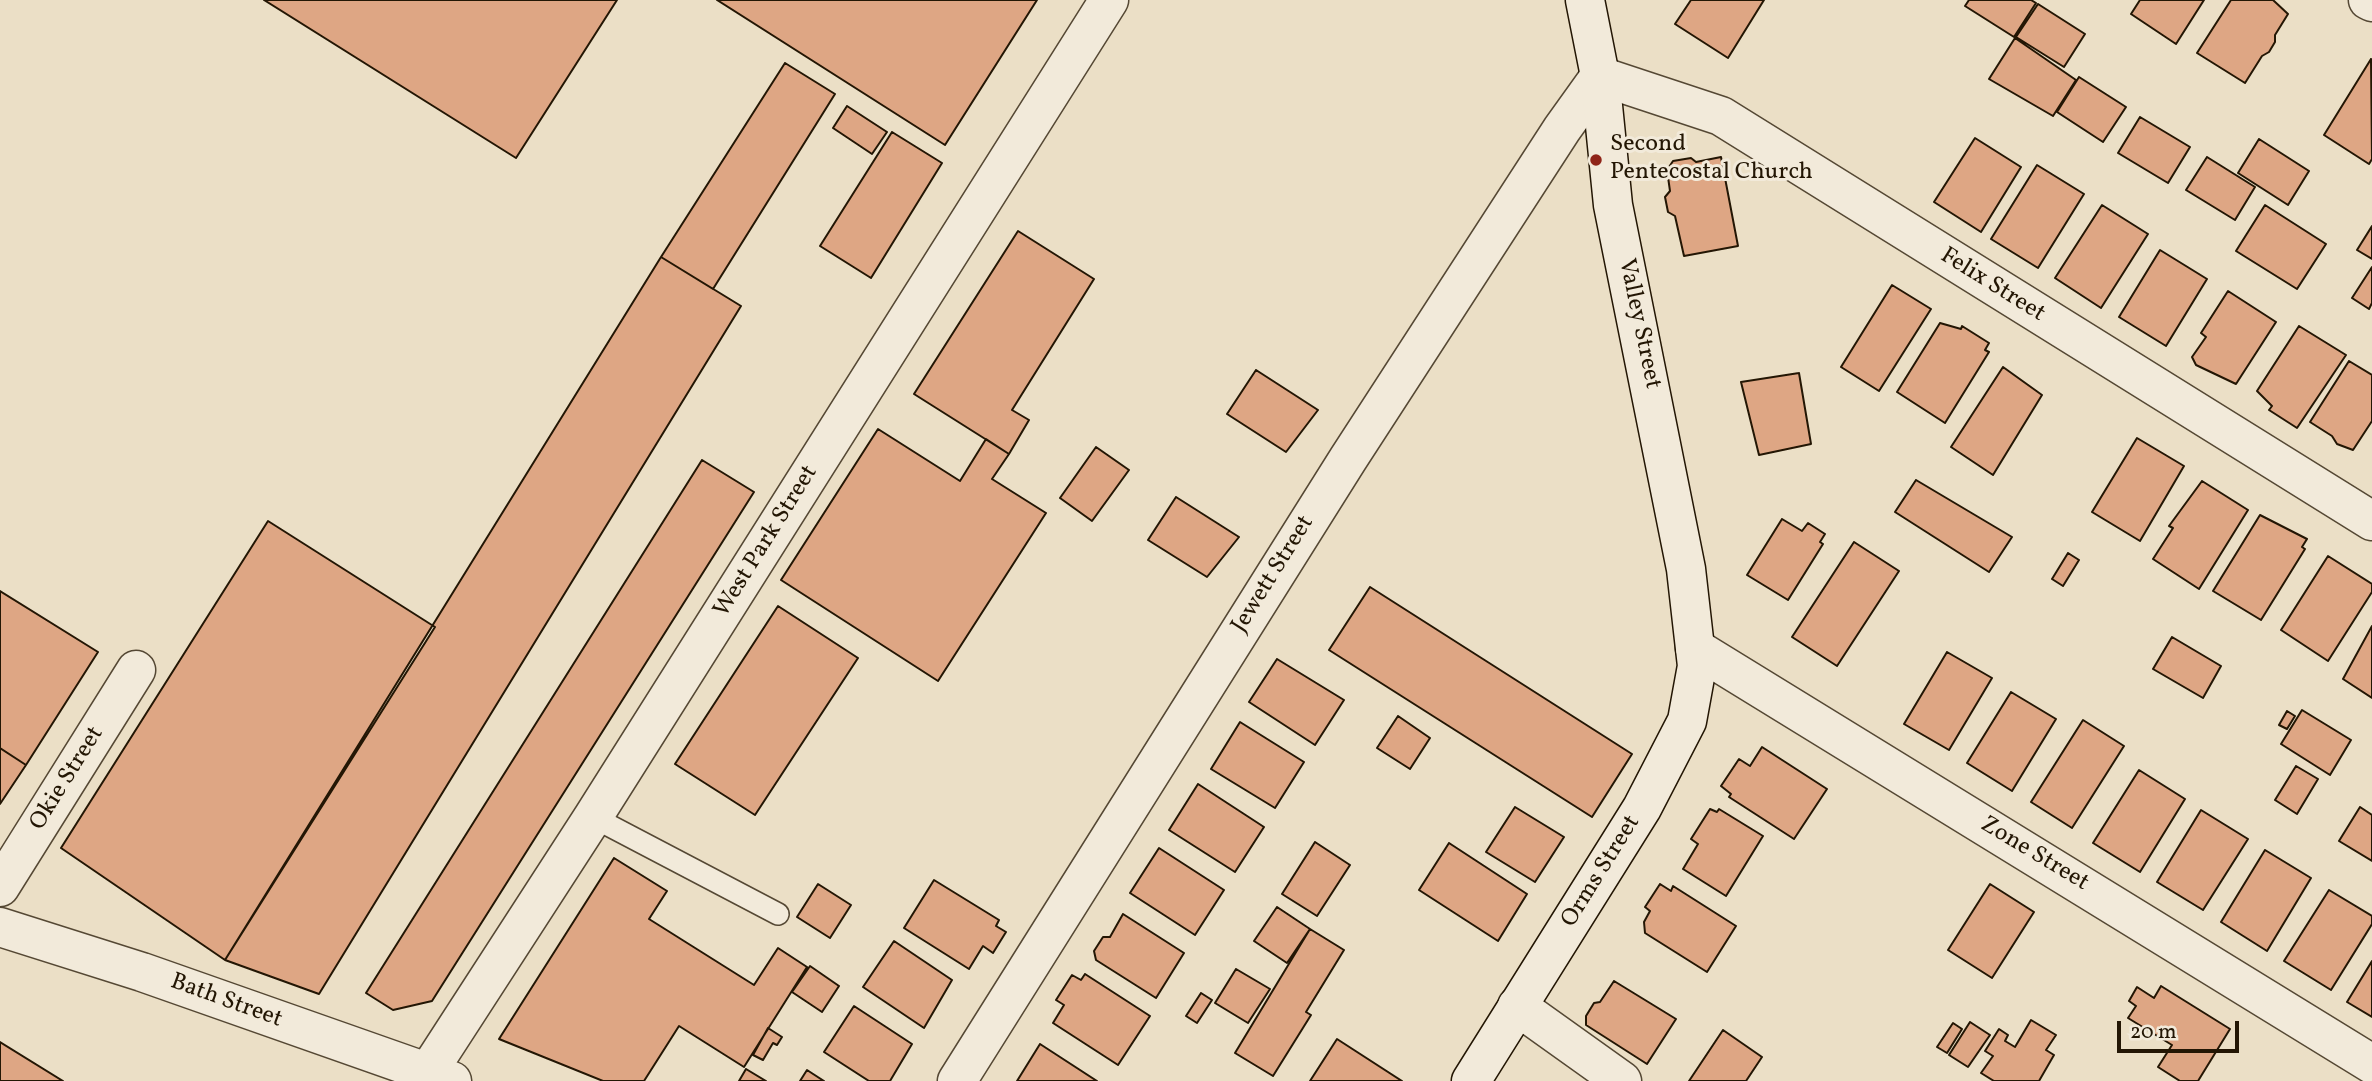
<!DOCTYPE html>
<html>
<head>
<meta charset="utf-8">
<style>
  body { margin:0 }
  #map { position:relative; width:2372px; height:1081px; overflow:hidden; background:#ebdfc6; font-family:Vollkorn,serif }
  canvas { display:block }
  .scale { position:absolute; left:2117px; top:1021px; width:122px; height:32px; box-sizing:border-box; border:4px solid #231604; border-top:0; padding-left:9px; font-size:21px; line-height:24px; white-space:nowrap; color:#231604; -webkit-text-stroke:5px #f2eada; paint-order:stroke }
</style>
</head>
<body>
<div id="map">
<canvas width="2372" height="1081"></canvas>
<div class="scale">20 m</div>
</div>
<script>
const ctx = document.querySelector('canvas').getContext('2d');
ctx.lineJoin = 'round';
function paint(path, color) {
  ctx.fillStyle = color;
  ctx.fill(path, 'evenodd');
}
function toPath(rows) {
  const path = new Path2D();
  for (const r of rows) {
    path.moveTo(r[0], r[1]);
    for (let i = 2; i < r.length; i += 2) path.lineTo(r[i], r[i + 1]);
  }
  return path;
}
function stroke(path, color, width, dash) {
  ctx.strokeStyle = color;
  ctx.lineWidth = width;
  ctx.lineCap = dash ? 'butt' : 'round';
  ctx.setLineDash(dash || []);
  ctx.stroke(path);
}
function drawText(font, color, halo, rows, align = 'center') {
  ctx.font = font + ' Vollkorn,serif';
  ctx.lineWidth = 6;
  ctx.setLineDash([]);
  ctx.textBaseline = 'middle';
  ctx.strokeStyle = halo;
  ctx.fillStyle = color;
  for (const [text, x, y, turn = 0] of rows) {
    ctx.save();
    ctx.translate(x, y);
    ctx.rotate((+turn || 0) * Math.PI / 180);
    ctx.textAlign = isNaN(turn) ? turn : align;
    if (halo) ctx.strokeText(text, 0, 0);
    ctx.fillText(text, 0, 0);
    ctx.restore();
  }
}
const building = toPath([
  [264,0,617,0,516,158,264,0],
  [717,0,1037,0,945,145,717,0],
  [1691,0,1764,0,1728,58,1675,24,1691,0],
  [1969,0,2031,0,2036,3,2014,37,1965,6,1969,0],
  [2140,0,2204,0,2176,44,2131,14,2140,0],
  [2231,0,2273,0,2288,14,2275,35,2275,42,2269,52,2262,56,2245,83,2197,53,2231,0],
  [2038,4,2085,34,2064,67,2016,37,2038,4],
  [2015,38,2076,80,2053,116,1989,79,2015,38],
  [2371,59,2372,159,2369,164,2324,135,2371,59],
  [785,63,835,94,713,289,661,257,785,63],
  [2079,77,2126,107,2103,142,2057,112,2079,77],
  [847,106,887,132,872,154,833,128,847,106],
  [2140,117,2190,147,2168,183,2118,153,2140,117],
  [892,132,942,163,871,278,820,246,892,132],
  [1975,138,2021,167,1981,232,1934,202,1975,138],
  [2259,139,2309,171,2288,205,2238,173,2259,139],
  [1721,157,1738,246,1684,256,1675,216,1668,212,1665,197,1670,191,1667,170,1673,161,1691,158,1696,162,1721,157],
  [2207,157,2255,187,2235,220,2186,190,2207,157],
  [2037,165,2084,194,2038,268,1991,239,2037,165],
  [2102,205,2148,234,2101,308,2055,278,2102,205],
  [2265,205,2326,244,2297,289,2236,251,2265,205],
  [2372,226,2372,259,2357,250,2372,226],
  [1018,231,1094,279,1012,410,1029,420,1009,454,914,394,1018,231],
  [2160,250,2207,279,2166,346,2119,317,2160,250],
  [661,257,741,306,319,994,225,960,661,257],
  [2372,267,2372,303,2369,309,2352,298,2372,267],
  [1892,285,1931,309,1879,391,1841,367,1892,285],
  [2228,291,2276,322,2236,384,2196,365,2192,357,2206,337,2201,333,2228,291],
  [1940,323,1961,329,1962,326,1989,343,1985,350,1989,352,1945,423,1897,392,1940,323],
  [2299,326,2346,355,2297,428,2269,410,2272,406,2257,391,2299,326],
  [2349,361,2372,375,2372,421,2353,450,2337,444,2332,436,2310,422,2349,361],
  [2003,367,2042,395,1993,475,1951,447,2003,367],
  [1256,370,1318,410,1286,452,1227,414,1256,370],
  [1799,373,1811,444,1759,455,1741,382,1799,373],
  [878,429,960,481,986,439,1009,454,992,479,1046,513,938,681,781,580,878,429],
  [2137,438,2184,466,2140,541,2092,512,2137,438],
  [1096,447,1129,470,1092,521,1060,498,1096,447],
  [702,460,754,492,432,1001,393,1010,366,993,702,460],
  [1916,480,2012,537,1989,572,1895,512,1916,480],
  [2202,481,2248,510,2199,589,2153,559,2173,528,2169,526,2202,481],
  [1176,497,1239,537,1207,577,1148,540,1176,497],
  [2260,515,2307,539,2302,547,2305,549,2261,620,2213,591,2260,515],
  [1782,519,1802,531,1808,523,1825,534,1820,542,1823,544,1788,600,1747,575,1782,519],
  [268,521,435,627,225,960,61,848,268,521],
  [1854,542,1899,571,1837,666,1792,637,1854,542],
  [2068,553,2079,560,2063,586,2052,579,2068,553],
  [2328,556,2372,584,2372,592,2328,661,2281,630,2328,556],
  [1370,587,1632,754,1592,817,1329,650,1370,587],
  [0,591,98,652,26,765,0,748,0,591],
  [778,606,858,658,755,815,675,764,778,606],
  [2372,626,2372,698,2343,679,2372,626],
  [2172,637,2221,666,2203,698,2153,669,2172,637],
  [1947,652,1992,678,1949,750,1904,724,1947,652],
  [1277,659,1344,700,1315,745,1249,702,1277,659],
  [2011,692,2056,719,2012,791,1967,763,2011,692],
  [2302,710,2351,740,2330,775,2281,744,2302,710],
  [2287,711,2295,716,2287,729,2279,725,2287,711],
  [1398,716,1430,738,1410,769,1377,748,1398,716],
  [2083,720,2124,746,2072,828,2031,802,2083,720],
  [1240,722,1304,762,1275,808,1211,769,1240,722],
  [1762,747,1827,789,1794,839,1729,797,1731,794,1721,786,1739,759,1750,766,1762,747],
  [0,748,26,765,0,804,0,748],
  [2296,766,2318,779,2297,814,2275,800,2296,766],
  [2139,770,2185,799,2140,872,2093,843,2139,770],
  [1198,784,1264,827,1235,872,1169,830,1198,784],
  [1515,807,1564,837,1535,882,1486,852,1515,807],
  [2360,807,2372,815,2372,861,2339,841,2360,807],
  [1710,809,1717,812,1719,809,1763,836,1726,896,1683,869,1698,844,1691,839,1710,809],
  [2201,810,2248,839,2203,910,2157,882,2201,810],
  [1315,842,1350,865,1317,916,1282,894,1315,842],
  [1449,843,1527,894,1498,941,1419,890,1449,843],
  [1159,848,1224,890,1195,935,1130,893,1159,848],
  [2265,850,2311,878,2267,951,2221,922,2265,850],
  [614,858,667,891,649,919,754,985,778,948,807,967,744,1067,679,1026,644,1081,603,1081,499,1039,614,858],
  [934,880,999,920,996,926,1006,932,993,953,983,946,969,969,904,928,934,880],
  [818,884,851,905,830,938,797,917,818,884],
  [1660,884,1671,891,1673,886,1736,926,1707,972,1645,933,1644,922,1650,911,1645,907,1660,884],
  [1990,884,2034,912,1992,978,1948,950,1990,884],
  [2329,890,2372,916,2372,924,2331,990,2284,961,2329,890],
  [1277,907,1310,929,1287,963,1254,941,1277,907],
  [1123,914,1184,953,1156,998,1096,960,1094,951,1103,937,1110,937,1123,914],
  [1310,929,1344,950,1306,1012,1311,1015,1273,1076,1235,1053,1310,929],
  [894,941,952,980,924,1028,863,987,894,941],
  [2372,961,2372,1017,2347,1002,2372,961],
  [810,966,839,986,822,1012,792,992,810,966],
  [1236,969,1270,989,1248,1023,1215,1003,1236,969],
  [1085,974,1150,1016,1118,1065,1053,1023,1064,1005,1056,1000,1072,975,1081,980,1085,974],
  [1614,981,1676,1019,1647,1064,1586,1025,1586,1016,1594,1003,1600,1002,1614,981],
  [2161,986,2230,1029,2198,1081,2180,1081,2158,1067,2172,1045,2128,1018,2136,1006,2129,1001,2137,987,2154,998,2161,986],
  [1201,993,1212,1000,1197,1023,1186,1016,1201,993],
  [854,1006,912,1044,890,1081,869,1081,824,1052,854,1006],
  [2031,1020,2056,1035,2046,1050,2054,1055,2039,1081,1994,1081,1981,1073,1993,1056,1985,1051,1999,1029,2008,1035,2005,1041,2015,1047,2031,1020],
  [1970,1022,1990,1035,1968,1067,1949,1055,1970,1022],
  [1953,1023,1962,1029,1947,1053,1937,1047,1953,1023],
  [768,1028,782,1037,777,1045,773,1043,763,1060,753,1055,768,1028],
  [1723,1030,1762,1057,1746,1081,1689,1081,1723,1030],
  [1337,1039,1402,1081,1310,1081,1337,1039],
  [0,1042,63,1081,0,1081,0,1042],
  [1040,1044,1097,1081,1017,1081,1040,1044],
  [746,1069,766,1081,739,1081,746,1069],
  [807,1070,824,1081,800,1081,807,1070]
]);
const service = toPath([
  [593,817,778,914]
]);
const minor = toPath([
  [2368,0,2372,2],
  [1695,648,2372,1064],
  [0,887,136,670],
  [1517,1006,1622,1081],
  [422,1081,593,817,1109,0],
  [957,1081,1348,459,1562,129,1600,76,1721,116,2372,521]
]);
const tertiary = toPath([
  [0,927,142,972,452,1081]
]);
const secondary = toPath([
  [1471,1081,1642,808,1687,721,1697,666,1686,569,1613,205,1600,76,1585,0]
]);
const markers = [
  [1596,160,7,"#8f2418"]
];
const poiNames = [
  ["Second",1610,146],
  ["Pentecostal Church",1610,174]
];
const streetNames = [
  ["Felix Street",1992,286,32],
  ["Valley Street",1638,324,78],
  ["West Park Street",767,542,-58],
  ["Jewett Street",1274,575,-58],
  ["Okie Street",68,779,-58],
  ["Zone Street",2034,855,31],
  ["Orms Street",1602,872,-58],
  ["Bath Street",226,1002,20]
];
paint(building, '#dea684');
stroke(building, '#231604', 2);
stroke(service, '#554834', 24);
stroke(minor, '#554834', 41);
stroke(tertiary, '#554834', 41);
stroke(secondary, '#231604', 41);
stroke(service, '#f2eada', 21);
stroke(minor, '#f2eada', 38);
stroke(tertiary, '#f2eada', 38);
stroke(secondary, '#f2eada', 38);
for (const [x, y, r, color] of markers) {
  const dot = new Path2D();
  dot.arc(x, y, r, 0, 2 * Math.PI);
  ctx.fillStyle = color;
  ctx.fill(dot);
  stroke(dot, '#f2eada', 2.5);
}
drawText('24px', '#231604', '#f2eada', poiNames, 'left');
drawText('24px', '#231604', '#f2eada', streetNames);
</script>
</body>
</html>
